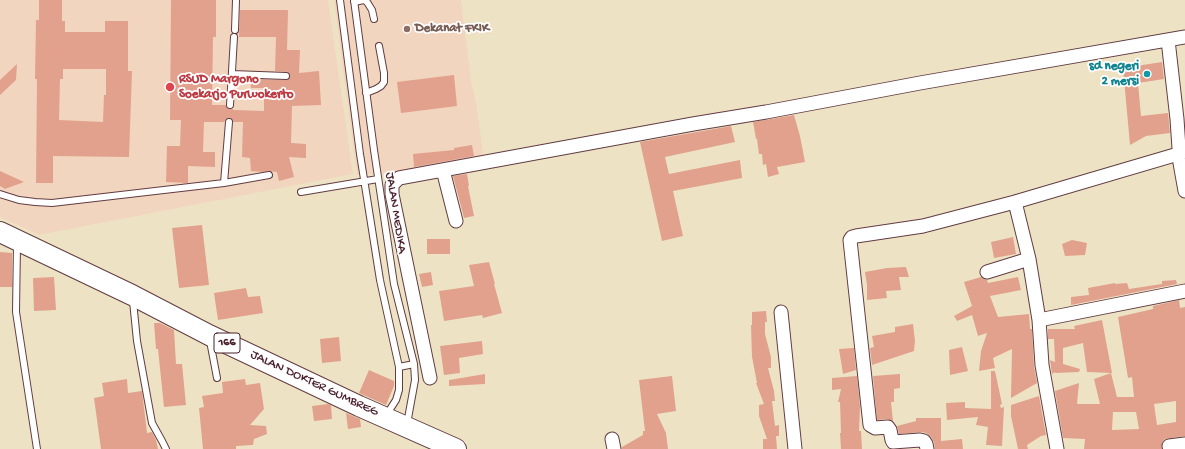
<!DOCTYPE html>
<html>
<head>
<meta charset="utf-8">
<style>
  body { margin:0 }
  canvas { display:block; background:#ede3c4 }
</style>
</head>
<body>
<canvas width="1185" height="449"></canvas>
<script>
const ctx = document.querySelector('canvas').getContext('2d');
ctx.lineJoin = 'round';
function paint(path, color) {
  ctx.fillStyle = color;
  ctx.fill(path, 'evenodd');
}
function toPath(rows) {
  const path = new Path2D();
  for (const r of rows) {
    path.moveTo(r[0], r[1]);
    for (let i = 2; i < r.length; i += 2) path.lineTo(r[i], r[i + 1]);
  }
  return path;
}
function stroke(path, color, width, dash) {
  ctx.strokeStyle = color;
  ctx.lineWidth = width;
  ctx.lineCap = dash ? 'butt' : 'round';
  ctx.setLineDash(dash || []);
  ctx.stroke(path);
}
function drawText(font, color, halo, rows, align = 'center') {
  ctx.font = font + ' "Gochi Hand",sans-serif';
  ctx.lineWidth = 3.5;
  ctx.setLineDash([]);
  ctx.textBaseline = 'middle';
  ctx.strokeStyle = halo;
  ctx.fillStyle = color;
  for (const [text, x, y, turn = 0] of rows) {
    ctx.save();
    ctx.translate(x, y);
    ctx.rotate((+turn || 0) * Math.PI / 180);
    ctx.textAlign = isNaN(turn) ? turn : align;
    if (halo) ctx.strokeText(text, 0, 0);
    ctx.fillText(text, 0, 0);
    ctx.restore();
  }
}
const built = toPath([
  [0,0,328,0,353,174,39,235,0,217],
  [334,0,461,0,471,81,477,108,484,161,383,173,357,175]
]);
const building = toPath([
  [39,0,62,0,62,21,65,21,65,32,105,32,105,21,128,21,128,71,132,71,129,157,53,156,53,183,36,183,37,79,35,79,36,20,39,20],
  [63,69,106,69,106,95,104,95,103,122,59,120,60,79,63,79],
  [171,0,216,0,216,37,213,37,212,105,226,105,227,108,230,109,233,109,233,110,264,111,264,88,251,88,251,79,286,80,288,80,290,77,288,72,275,71,276,37,239,37,240,10,288,10,287,50,300,50,299,73,319,71,321,105,292,106,291,143,306,144,306,158,289,157,294,177,279,181,277,172,269,171,263,172,251,171,250,158,242,157,243,122,233,122,232,119,229,118,226,119,224,122,204,122,203,152,215,152,215,167,188,166,188,183,166,182,167,146,180,146,181,120,170,120],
  [1162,62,1164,79,1138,83,1141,116,1168,113,1170,133,1146,136,1130,145,1123,68],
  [17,64,16,80,0,95,0,80],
  [454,75,457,106,401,113,397,82],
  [794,115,800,136,805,162,777,167,779,174,768,177,766,164,763,165,762,154,759,154,757,139,756,139,753,122],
  [731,126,735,142,665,157,669,174,740,160,742,178,673,191,683,236,662,241,640,142],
  [472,145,474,156,414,167,413,154,454,150,454,148],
  [0,171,24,182,5,189,0,186],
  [467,174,469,186,468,186,474,216,464,218,453,176],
  [202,225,209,285,179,288,172,228],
  [1013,237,1016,254,994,258,991,242],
  [427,239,450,239,450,254,427,254],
  [1072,240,1087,243,1085,255,1065,256,1062,244],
  [0,252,12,253,12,287,0,287],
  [489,262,495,284,494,284,502,313,483,318,482,315,444,321,439,291,474,286,469,265],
  [906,267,909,277,899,277,901,290,886,291,887,298,867,300,867,285,865,272,887,268],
  [431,272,433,285,422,287,419,274],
  [54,277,56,310,34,311,33,278],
  [981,277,985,280,987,280,988,283,1018,277,1021,290,990,296,998,317,1029,314,1030,329,1032,329,1034,366,1037,383,1011,398,1012,349,993,358,995,368,979,371,981,351,987,333,978,336,972,315,957,321,954,316,972,306,964,282],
  [1176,280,1177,284,1071,305,1071,297,1089,295,1088,288,1115,283,1115,284,1127,283,1129,289,1162,284,1162,281],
  [246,288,248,297,260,296,263,313,218,320,214,293],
  [1179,300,1180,308,1185,307,1185,436,1165,439,1162,443,1162,449,1084,449,1085,439,1063,438,1055,391,1079,383,1077,404,1100,404,1094,379,1111,373,1117,397,1134,397,1132,377,1128,378,1118,317,1153,309,1153,306],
  [1176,401,1176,422,1157,425,1154,404],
  [1113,412,1136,412,1139,429,1112,430],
  [766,311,767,322,765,322,765,334,771,357,771,368,768,368,774,391,775,401,772,401,775,426,779,425,779,436,776,436,777,449,763,449,763,439,767,439,759,416,759,405,764,404,756,383,757,383,752,357,751,325,752,325,752,312],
  [1102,320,1112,373,1087,372,1083,343,1063,348,1063,364,1080,369,1079,372,1055,373,1055,372,1052,374,1050,360,1055,362,1054,339,1048,339,1048,329,1075,329,1074,326],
  [154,323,160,323,174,330,176,364,182,364,186,405,164,407,158,349,156,349],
  [913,324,915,341,914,351,872,365,870,348,874,347,872,336,895,332,895,327],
  [339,337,341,361,322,363,320,339],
  [482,341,483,354,459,358,460,373,444,375,440,346],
  [962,347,968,371,950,375,949,350],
  [854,348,856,370,843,374,839,349],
  [369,370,394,381,394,386,386,405,359,393],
  [991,371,995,371,1002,404,1000,405,1001,408,1004,407,1002,446,986,445,988,427,976,425,978,417,947,420,946,403,965,402,965,408,991,409],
  [485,374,485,384,449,386,449,380],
  [900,374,900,388,894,389,894,402,891,402,893,421,887,419,877,420,873,376],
  [672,376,676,411,657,414,666,433,668,449,622,449,622,447,643,435,643,431,645,431,639,380],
  [857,376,860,406,859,431,861,431,862,449,841,449,840,433,841,433,840,402,838,402,841,389,832,390,832,378],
  [127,379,128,393,142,391,147,433,152,432,156,440,158,449,101,449,94,398,104,396,102,383],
  [245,379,246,385,260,383,264,409,250,425,266,426,267,434,254,439,253,445,236,446,236,449,203,449,199,408,204,407,202,396,223,393,222,382],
  [1039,396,1046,435,1041,436,1027,445,1028,449,1018,449,1011,416,1011,405],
  [328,404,331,405,332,419,314,421,312,406],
  [346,413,360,419,361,427,348,429],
  [916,418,941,418,941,441,962,439,963,449,935,449,934,442,931,437,926,433,922,432,899,434,897,426,916,421]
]);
const service = toPath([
  [340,0,360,154,380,280,399,367,399,390,396,400,387,414],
  [354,0,374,150,394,284,414,364,415,380,407,424],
  [354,2,364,0,367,2,372,10,374,19],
  [235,30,236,0],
  [232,74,286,76],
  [366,93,376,89,381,86,384,82,384,73,379,46],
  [230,105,234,37],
  [224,183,229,122],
  [301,192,378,179],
  [0,194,19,200,35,202,52,203,224,183,269,175],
  [17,244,16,312,37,449],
  [133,301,137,341,152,423,162,441,166,449],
  [210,341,217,378],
  [399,367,414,364]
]);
const minor = toPath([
  [1168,40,1177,119,1180,163,1185,191],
  [443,170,456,221],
  [987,272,1029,259],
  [781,312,795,449],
  [1039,320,1185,291],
  [430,378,392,194,392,185,399,178,693,124,766,112,920,83,1185,37],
  [612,439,614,449],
  [1169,446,1185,444],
  [927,449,926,444,924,441,920,440,893,442,892,440,890,430,888,427,875,428,870,425,850,240,852,237,856,236,923,226,1015,202],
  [1057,449,1042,365,1039,320,1029,259,1015,202,1185,152]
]);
const primary = toPath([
  [0,232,132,295,209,335,359,406,456,449]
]);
const markers = [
  [407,29,4,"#8d6e63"],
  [1147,74,4,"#0f9aa8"],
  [170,87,5,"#e0444e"]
];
const shields = [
  [227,343,26]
];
const shieldNames = [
  ["166",227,343]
];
const educationNames = [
  ["Dekanat FKIK",415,29]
];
const cultureNames = [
  ["sd negeri",1139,67],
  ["2 mersi",1139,82]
];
const healthNames = [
  ["RSUD Margono",179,80],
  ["Soekarjo Purwokerto",179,95]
];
const streetNames = [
  ["JALAN MEDIKA",395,213,81],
  ["JALAN DOKTER GUMBREG",314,384,25]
];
paint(built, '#f2d5be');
paint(building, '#e2a18d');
stroke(service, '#623c42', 8);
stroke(minor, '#623c42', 15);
stroke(primary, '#623c42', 22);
stroke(service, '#fff', 6);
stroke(minor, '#fff', 13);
stroke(primary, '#fff', 20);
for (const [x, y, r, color] of markers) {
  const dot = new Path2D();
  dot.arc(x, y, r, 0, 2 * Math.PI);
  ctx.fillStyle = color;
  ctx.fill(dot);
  stroke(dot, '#fff', 1.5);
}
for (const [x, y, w] of shields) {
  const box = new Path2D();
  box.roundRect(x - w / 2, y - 10, w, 20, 3);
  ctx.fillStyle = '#fff';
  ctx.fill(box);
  stroke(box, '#4a1f2b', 1);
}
drawText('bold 12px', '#4a1f2b', null, shieldNames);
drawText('bold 13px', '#785e54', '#fff', educationNames, 'left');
drawText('bold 13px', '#0d838f', '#fff', cultureNames, 'right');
drawText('bold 13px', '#be3a42', '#fff', healthNames, 'left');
drawText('13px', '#4a1f2b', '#fff', streetNames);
</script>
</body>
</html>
